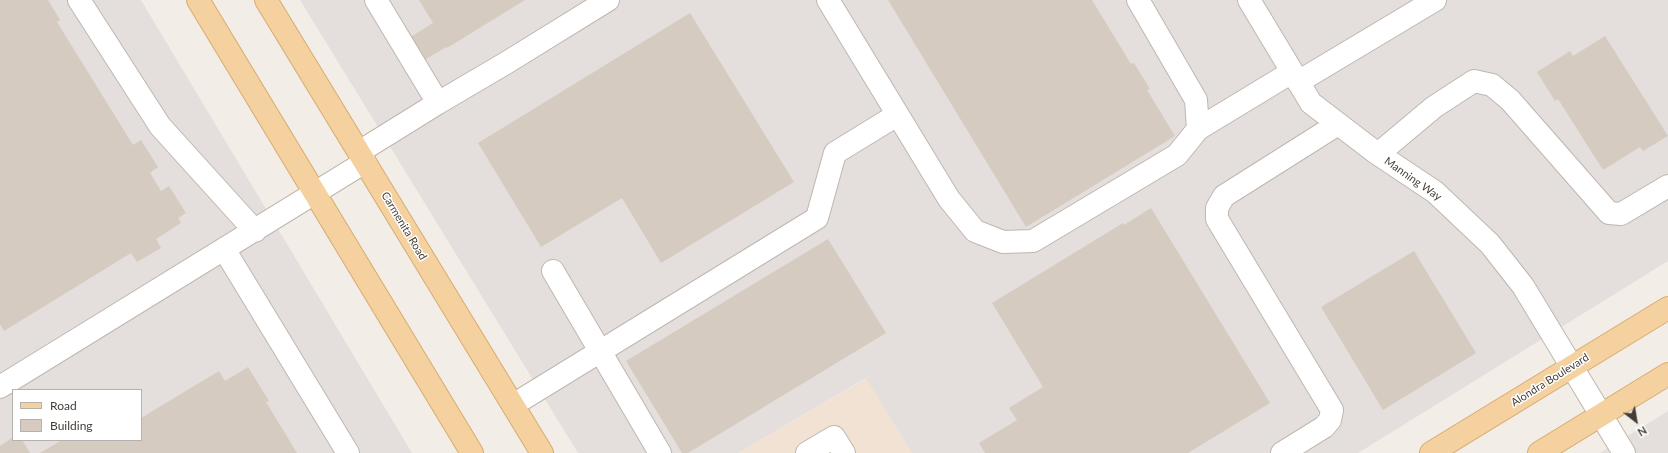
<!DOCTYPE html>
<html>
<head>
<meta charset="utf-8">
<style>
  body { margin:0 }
  #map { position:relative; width:1668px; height:453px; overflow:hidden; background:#f2ede7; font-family:Lato,sans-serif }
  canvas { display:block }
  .legend { position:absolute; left:12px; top:389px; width:130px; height:52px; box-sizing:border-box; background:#fff; border:1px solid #b4b1af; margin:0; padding:5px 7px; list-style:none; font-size:12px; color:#443d37 }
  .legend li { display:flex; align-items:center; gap:8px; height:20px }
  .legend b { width:20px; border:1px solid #b4b1af }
  .north { position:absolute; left:1616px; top:401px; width:40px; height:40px; -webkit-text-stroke:3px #fff; paint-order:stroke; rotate:149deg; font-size:11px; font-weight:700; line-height:16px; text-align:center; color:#443d37 }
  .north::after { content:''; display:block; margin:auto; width:14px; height:18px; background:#443d37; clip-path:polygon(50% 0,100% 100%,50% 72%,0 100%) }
</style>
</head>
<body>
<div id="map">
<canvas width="1668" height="453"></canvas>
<ul class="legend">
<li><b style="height:5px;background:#f4d19e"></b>Road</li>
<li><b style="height:11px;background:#d5cbc1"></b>Building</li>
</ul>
<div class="north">N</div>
</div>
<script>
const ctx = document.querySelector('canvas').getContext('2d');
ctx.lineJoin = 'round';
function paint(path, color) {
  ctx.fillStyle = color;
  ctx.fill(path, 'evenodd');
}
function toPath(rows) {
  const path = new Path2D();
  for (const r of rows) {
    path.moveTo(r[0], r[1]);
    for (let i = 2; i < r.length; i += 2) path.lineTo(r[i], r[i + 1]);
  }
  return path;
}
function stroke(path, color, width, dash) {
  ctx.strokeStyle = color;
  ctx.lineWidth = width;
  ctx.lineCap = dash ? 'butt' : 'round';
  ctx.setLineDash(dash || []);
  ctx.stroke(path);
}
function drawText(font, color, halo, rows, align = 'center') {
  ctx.font = font + ' Lato,sans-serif';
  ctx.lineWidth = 3;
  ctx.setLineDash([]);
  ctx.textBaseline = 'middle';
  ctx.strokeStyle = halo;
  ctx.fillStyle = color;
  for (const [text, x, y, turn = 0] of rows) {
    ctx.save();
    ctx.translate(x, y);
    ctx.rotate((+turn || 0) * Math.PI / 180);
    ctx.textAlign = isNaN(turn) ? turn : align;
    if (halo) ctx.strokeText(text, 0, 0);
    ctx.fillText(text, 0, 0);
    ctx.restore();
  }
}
const commercial = toPath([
  [867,378,912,453,738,453]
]);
const industrial = toPath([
  [0,0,141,0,412,453,0,453],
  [13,390,141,390,141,440,13,440],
  [300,0,1668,0,1668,261,1358,453,912,453,866,378,738,453,578,453],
  [1668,411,1668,453,1600,453]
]);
const building = toPath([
  [0,0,48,0,60,20,57,22,133,145,141,140,158,167,150,173,161,191,169,186,186,213,178,218,181,223,156,239,161,248,137,262,131,253,4,331,0,324],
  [419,0,525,0,447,48,446,47,423,61,409,38,433,23],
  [888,0,1092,0,1131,64,1134,63,1150,89,1147,90,1175,136,1026,227],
  [690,13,794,182,661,263,622,198,541,247,478,143],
  [1605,36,1668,136,1643,151,1640,147,1603,170,1558,99,1555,101,1537,72,1570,51,1573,56],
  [1151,208,1270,403,1188,453,985,453,979,443,1017,420,1009,408,1043,387,992,303,1123,223,1124,225],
  [828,239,886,333,688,453,682,453,626,361],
  [1414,251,1476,353,1383,410,1321,307],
  [248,367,269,401,266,402,297,453,40,453,62,440,141,440,141,418,219,371,225,381],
  [13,437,13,440,22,440,30,453,0,453,0,446]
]);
const minor = toPath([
  [79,0,160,126,255,231],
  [828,0,949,199,975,231,1003,242,1033,241,1177,155,1198,129,1196,100,1138,0],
  [1249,0,1311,103,1375,152,1435,192,1490,244,1523,286,1624,453],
  [1298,82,1435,0],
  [438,103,506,63,608,0],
  [1198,129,1292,72],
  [359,152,438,103,376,0],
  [1378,154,1434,107,1474,81,1492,85,1510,100,1609,213,1621,214,1668,186],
  [224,249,348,453],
  [553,271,660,453],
  [0,387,365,162],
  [513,405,817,218,835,153,897,115],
  [807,453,834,437,844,453],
  [1282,453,1324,427,1330,420,1332,410,1217,219,1217,208,1224,196,1338,124]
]);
const major = toPath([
  [198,0,472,453],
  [266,0,542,453],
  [1431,453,1668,308],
  [1539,453,1668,374]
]);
const streetNames = [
  ["Manning Way",1413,179,35],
  ["Carmenita Road",404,226,59],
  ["Alondra Boulevard",1550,380,-32]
];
paint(commercial, '#f2e2d4');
paint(industrial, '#e4dfdc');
paint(building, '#d5cbc1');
stroke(minor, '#bfb7ae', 24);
stroke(major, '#d8ab70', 24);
stroke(minor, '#fff', 22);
stroke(major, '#f4d19e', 22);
drawText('11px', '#443d37', '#fff', streetNames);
</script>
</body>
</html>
